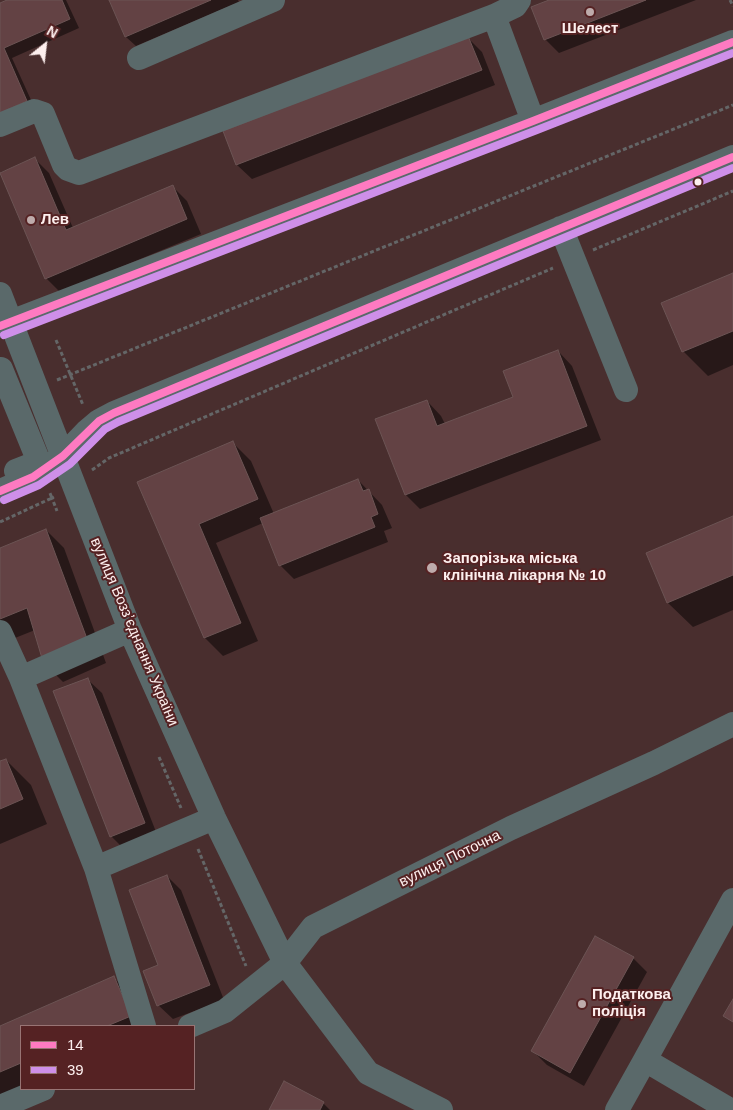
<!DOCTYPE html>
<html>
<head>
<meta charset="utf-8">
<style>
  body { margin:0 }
  #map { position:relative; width:733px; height:1110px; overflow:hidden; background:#492e2e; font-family:Arial,sans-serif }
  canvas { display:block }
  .legend { position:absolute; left:20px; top:1025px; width:175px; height:65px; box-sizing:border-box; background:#552223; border:1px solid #987474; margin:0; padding:6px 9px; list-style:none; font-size:15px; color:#fdefee }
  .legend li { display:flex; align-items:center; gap:10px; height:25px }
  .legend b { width:25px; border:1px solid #987474 }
  .north { position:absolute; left:20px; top:20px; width:50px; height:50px; -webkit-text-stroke:4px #552223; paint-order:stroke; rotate:29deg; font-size:14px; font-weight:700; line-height:20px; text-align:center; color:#fdefee }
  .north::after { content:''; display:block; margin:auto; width:18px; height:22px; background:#fdefee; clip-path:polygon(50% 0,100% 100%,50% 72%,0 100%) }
</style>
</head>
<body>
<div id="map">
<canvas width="733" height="1110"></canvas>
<ul class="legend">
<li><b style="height:6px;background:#fe7ac1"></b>14</li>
<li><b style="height:6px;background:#ce8fe9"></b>39</li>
</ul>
<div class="north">N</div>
</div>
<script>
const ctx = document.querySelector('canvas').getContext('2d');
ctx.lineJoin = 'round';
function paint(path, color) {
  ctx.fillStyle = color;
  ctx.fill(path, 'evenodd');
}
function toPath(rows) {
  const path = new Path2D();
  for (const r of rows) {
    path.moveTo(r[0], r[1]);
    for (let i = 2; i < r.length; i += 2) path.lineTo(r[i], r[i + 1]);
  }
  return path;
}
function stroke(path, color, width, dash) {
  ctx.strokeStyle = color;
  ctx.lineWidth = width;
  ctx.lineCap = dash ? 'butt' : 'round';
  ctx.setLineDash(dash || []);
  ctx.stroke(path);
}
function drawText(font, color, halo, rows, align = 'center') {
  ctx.font = font + ' Arial,sans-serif';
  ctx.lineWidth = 4;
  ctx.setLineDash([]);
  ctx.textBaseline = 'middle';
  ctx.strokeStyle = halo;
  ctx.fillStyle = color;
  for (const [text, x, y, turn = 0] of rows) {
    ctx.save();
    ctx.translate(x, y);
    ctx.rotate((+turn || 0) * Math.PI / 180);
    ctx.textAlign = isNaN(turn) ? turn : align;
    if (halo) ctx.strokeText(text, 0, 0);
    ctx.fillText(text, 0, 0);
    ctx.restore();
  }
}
const shadow = toPath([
  [10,0,66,0,79,28,12,58,36,111,0,126,0,4],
  [110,0,238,0,239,2,136,46,126,37],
  [552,0,696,0,559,53,545,39],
  [468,38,482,52,495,85,252,179,237,165,225,132],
  [35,159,49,173,73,228,173,187,187,201,201,234,60,292,46,278,1,172],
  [733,275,733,365,708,376,683,351],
  [558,351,572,366,601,440,420,509,406,495,377,420,427,401,441,416,445,424,514,398],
  [232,442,251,461,274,514,358,480,382,505,392,528,384,531,388,542,294,579,280,565,263,523,216,543,258,641,223,656,205,638,138,483],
  [733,517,733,610,693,627,668,603,647,553],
  [46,530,64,548,106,663,63,682,45,664,35,630,0,644,0,549],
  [87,679,102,693,158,837,125,850,111,836],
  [6,760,31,785,47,824,0,844,0,763],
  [167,876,181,890,224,1000,173,1019,158,1005],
  [633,958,647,972,584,1086,547,1065,533,1051],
  [114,978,139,1002,149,1026,21,1026,21,1089,0,1108,0,1027],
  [285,1083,323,1103,330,1110,270,1110]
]);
const building = toPath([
  [7,0,62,0,70,19,4,48,27,101,0,113,0,3,7,0],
  [109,0,211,0,125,37,109,0],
  [549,0,646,0,544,40,531,7,549,0],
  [468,36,482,70,236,165,223,131,468,36],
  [35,157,66,230,173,185,187,219,45,279,0,173,35,157],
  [733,273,733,331,682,352,661,303,733,273],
  [558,350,587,426,405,495,375,419,427,400,437,426,513,397,503,371,558,350],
  [233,441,258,499,199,524,241,623,204,638,137,482,233,441],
  [358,479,363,491,369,489,378,514,371,517,375,527,279,566,260,518,358,479],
  [733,516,733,575,667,603,646,553,733,516],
  [46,529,89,644,44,665,27,608,0,619,0,548,46,529],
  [88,678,145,823,110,837,53,691,88,678],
  [6,759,23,799,0,809,0,761,6,759],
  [167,875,210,985,157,1006,143,971,158,965,129,890,167,875],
  [595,936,634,957,570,1073,531,1051,595,936],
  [114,976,131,1016,107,1026,21,1026,21,1063,0,1072,0,1026,114,976],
  [733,999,733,1022,723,1016,733,999],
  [284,1081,324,1102,320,1110,269,1110,284,1081]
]);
const path = toPath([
  [730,0,733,6],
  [593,250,733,191],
  [56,340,83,405],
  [57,380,733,105],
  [92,470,109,458,553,268],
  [54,497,52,498,57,511],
  [0,522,52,498,49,491],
  [159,757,181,808],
  [198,849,246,966]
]);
const minor = toPath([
  [494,16,533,121],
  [139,58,273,0],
  [0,125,34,111,43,114,64,165,68,169,79,173,494,16,515,6,519,0],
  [561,228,626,390],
  [0,294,130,630,214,818,285,963,368,1073,441,1110],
  [0,326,533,121,733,42],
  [0,370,1,369,39,462,16,471],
  [0,491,33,477,63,456,86,432,99,421,114,413,733,157],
  [0,632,21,678,130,630],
  [21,678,96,868,214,818],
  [96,868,144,1026],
  [190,1026,225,1011,285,963,313,927,511,828,654,763,733,724],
  [645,1060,733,900],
  [0,1107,43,1089],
  [617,1110,645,1060,730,1110]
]);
const bus1 = toPath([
  [0,326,533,121,733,42],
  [0,491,33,477,63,456,99,421,114,413,733,157]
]);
const bus2 = toPath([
  [4,335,537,130,733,53],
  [4,500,39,485,70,464,105,429,118,422,733,168]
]);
const markers = [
  [590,12,5,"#beabab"],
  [698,182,4.5,"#fdefee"],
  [31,220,5,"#beabab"],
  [432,568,6,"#beabab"],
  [582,1004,5,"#beabab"]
];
const poiNames = [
  ["Шелест",590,29,"center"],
  ["Лев",41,220],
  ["Запорізька міська",443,559],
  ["клінічна лікарня № 10",443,576],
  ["Податкова",592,995],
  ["поліція",592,1012]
];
const streetNames = [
  ["вулиця Воззʼєднання України",134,632,67],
  ["вулиця Поточна",450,859,-26]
];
paint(shadow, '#0007');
paint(building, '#634244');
stroke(building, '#6c5454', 1);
stroke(path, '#646667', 3, [4, 2.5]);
stroke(minor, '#5a696a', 24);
stroke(bus1, '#fe7ac1', 8);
stroke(bus2, '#ce8fe9', 8);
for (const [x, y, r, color] of markers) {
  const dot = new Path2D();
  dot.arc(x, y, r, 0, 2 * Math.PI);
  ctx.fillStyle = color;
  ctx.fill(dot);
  stroke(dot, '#552223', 2);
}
drawText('bold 15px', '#fdefee', '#552223', poiNames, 'left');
drawText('15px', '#fdefee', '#552223', streetNames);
</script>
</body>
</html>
